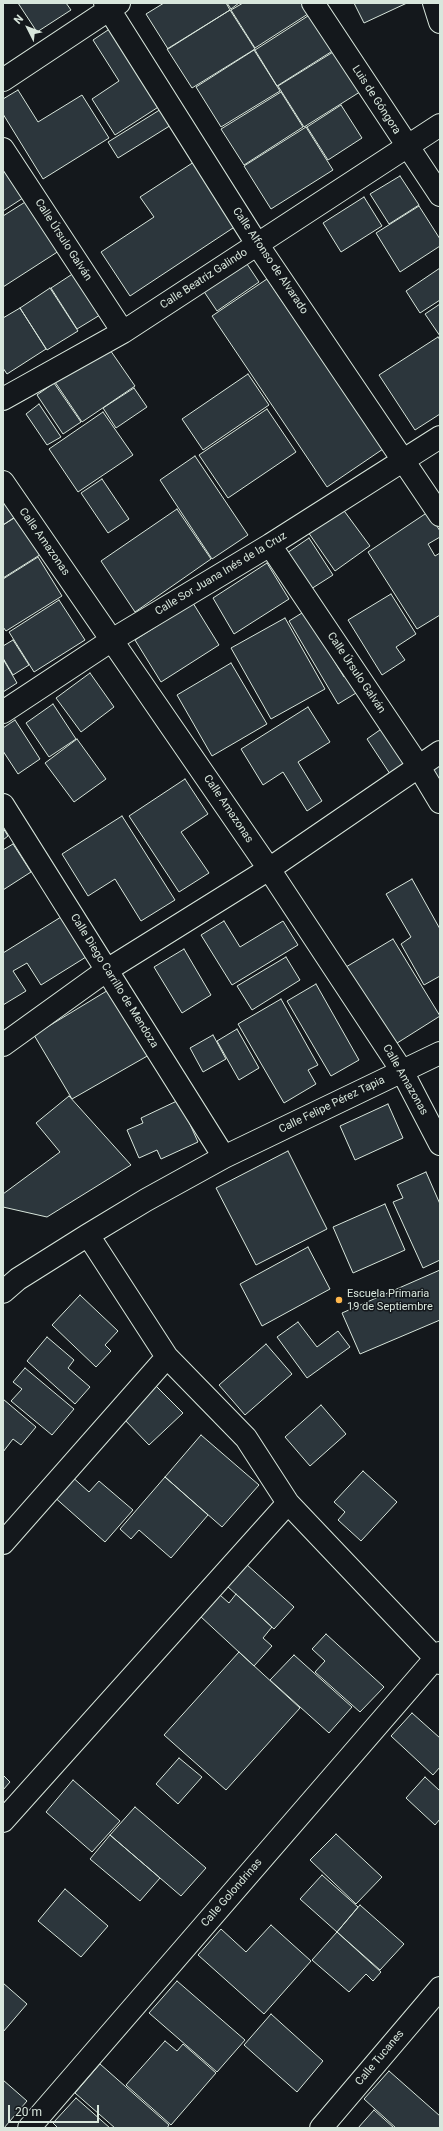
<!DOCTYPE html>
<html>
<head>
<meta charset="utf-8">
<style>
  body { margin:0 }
  #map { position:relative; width:443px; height:2131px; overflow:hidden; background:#14181c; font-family:Roboto,sans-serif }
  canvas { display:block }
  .frame { position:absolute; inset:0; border:4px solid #d8e6dc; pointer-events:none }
  .north { position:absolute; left:8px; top:8px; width:40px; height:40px; -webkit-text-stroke:3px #14181c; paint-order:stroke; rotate:312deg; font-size:11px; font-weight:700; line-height:16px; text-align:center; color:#d8e6dc }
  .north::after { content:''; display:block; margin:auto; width:14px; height:18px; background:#d8e6dc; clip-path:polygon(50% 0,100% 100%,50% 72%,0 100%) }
  .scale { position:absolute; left:8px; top:2105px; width:91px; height:18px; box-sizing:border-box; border:2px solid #d8e6dc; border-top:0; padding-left:5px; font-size:12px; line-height:14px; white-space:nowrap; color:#d8e6dc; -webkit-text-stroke:3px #14181c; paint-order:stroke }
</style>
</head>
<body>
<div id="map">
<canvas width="443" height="2131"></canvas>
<div class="frame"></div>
<div class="north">N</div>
<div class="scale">20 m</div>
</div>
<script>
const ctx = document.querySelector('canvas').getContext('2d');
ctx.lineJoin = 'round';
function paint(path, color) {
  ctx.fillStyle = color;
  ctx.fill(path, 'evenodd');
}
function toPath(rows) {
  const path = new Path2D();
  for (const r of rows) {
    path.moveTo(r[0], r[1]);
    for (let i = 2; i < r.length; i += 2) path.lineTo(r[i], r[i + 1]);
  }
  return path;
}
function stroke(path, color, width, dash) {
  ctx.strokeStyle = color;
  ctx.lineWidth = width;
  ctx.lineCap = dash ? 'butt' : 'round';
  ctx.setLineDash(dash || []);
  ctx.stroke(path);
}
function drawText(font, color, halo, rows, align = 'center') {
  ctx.font = font + ' Roboto,sans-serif';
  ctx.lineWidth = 3;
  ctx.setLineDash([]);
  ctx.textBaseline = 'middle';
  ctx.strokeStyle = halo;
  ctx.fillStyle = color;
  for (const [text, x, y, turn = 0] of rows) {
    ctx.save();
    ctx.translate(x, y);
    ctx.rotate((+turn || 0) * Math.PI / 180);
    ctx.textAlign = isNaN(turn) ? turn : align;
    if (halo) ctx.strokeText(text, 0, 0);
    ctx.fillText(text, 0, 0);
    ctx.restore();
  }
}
const building = toPath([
  [18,3,66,3,71,10,37,32,18,3],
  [164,3,226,3,230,10,168,49,146,14,164,3],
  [227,3,239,3,231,9,227,3],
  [243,3,306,3,311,12,255,48,231,10,243,3],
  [354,3,407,3,364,23,354,3],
  [230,10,255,49,192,88,167,49,230,10],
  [311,14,334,50,277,86,255,50,311,14],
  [114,26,163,104,115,135,92,99,119,81,93,40,114,26],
  [338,49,363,90,304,127,278,86,338,49],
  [254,50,280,91,221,127,196,87,254,50],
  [18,90,38,122,82,95,109,138,43,179,3,114,3,99,18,90],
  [281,92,303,127,244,165,221,129,281,92],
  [341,105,362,138,328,160,307,127,341,105],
  [166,106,176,122,118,158,108,142,166,106],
  [306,127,333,170,271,209,244,166,306,127],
  [197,160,239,224,130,296,101,252,154,217,140,197,197,160],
  [3,166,23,198,3,211,3,166],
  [400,176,419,205,389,224,370,194,400,176],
  [364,197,382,226,341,252,323,223,364,197],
  [30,199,62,249,3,287,3,216,30,199],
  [419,206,440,239,440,246,400,272,376,233,419,206],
  [243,258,259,282,217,311,201,287,243,258],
  [440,268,440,300,420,313,406,291,440,268],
  [74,273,100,315,77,329,51,288,74,273],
  [267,279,383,449,327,487,212,316,267,279],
  [50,288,78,331,47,350,20,308,50,288],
  [440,304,440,336,425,314,440,304],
  [20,308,46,349,7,374,3,368,3,318,20,308],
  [438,337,440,340,440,414,415,430,379,375,438,337],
  [108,347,135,386,82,422,55,382,108,347],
  [248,374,269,405,203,450,182,419,248,374],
  [54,383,81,422,63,434,37,395,54,383],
  [134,388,147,407,116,428,103,408,134,388],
  [39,404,61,437,47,445,26,414,39,404],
  [267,409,296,452,228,498,199,455,267,409],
  [103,412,133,455,78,492,49,449,103,412],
  [195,456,248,535,212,559,160,480,195,456],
  [102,479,129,519,108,533,81,493,102,479],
  [3,490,19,515,3,525,3,490],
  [342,508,370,546,335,571,308,532,342,508],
  [177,509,211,559,135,612,101,561,177,509],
  [428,512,440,531,440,537,428,544,435,556,440,553,440,615,417,629,368,552,428,512],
  [21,513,46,551,3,578,3,525,21,513],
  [309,538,333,575,311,589,287,553,309,538],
  [38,557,62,596,6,631,3,627,3,579,38,557],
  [267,563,289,599,234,634,213,598,267,563],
  [391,594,416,634,396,647,405,660,382,675,348,620,391,594],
  [59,600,85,640,34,672,9,632,59,600],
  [193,603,219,645,161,682,135,640,193,603],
  [310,608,339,656,333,659,344,677,351,672,361,690,338,704,289,621,310,608],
  [285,618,325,689,271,719,231,648,285,618],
  [13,640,29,665,13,675,3,658,3,646,13,640],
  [3,659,17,683,3,692,3,659],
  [231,663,267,724,212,756,177,695,231,663],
  [90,673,114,707,81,732,56,698,90,673],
  [53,704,76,739,49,757,26,723,53,704],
  [308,707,330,742,298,762,322,801,307,811,283,772,263,785,241,749,308,707],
  [15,720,40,759,18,774,3,751,3,728,15,720],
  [387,725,416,766,394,780,367,739,387,725],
  [77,739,106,779,74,802,45,763,77,739],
  [440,761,440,789,428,769,440,761],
  [185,779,208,814,181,832,209,873,179,892,129,816,185,779],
  [122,816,175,900,141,921,115,879,88,896,62,854,122,816],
  [3,828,8,836,3,840,3,828],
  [13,844,31,872,3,890,3,850,13,844],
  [412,879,440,929,440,976,424,985,401,944,411,937,386,894,412,879],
  [61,917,86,957,41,985,27,963,13,971,26,991,3,1005,3,953,61,917],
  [224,921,240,947,283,921,298,945,232,985,201,935,224,921],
  [393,939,440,1016,394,1045,346,967,393,939],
  [184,949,211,995,182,1013,154,967,184,949],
  [286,957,300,980,252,1010,237,986,286,957],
  [316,984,359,1060,331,1076,287,1001,316,984],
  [110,989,149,1055,72,1099,34,1035,110,989],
  [281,999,318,1065,308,1070,316,1084,284,1103,238,1024,281,999],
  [237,1029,259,1068,239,1080,217,1041,237,1029],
  [213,1035,226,1059,203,1072,190,1048,213,1035],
  [69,1096,131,1165,47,1217,3,1207,3,1194,60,1152,36,1123,69,1096],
  [179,1100,198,1142,161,1159,157,1150,139,1158,127,1130,143,1123,141,1118,179,1100],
  [388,1104,403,1138,355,1160,340,1126,388,1104],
  [288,1151,327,1229,256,1265,216,1188,288,1151],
  [426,1172,440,1204,440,1260,423,1268,393,1202,403,1198,397,1185,426,1172],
  [385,1204,405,1250,353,1273,333,1227,385,1204],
  [308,1247,330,1289,262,1326,240,1284,308,1247],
  [440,1270,440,1320,360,1354,342,1313,440,1270],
  [80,1295,118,1331,105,1345,111,1351,96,1367,52,1325,80,1295],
  [298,1322,317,1347,338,1331,350,1347,307,1378,277,1337,298,1322],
  [47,1337,74,1360,68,1368,90,1387,75,1404,27,1361,47,1337],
  [266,1344,292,1374,245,1415,219,1385,266,1344],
  [25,1368,74,1409,52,1435,11,1401,22,1389,13,1382,25,1368],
  [155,1385,183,1413,149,1445,122,1417,155,1385],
  [3,1399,36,1427,21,1445,13,1439,3,1452,3,1399],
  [321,1405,346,1434,310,1466,285,1437,321,1405],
  [201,1435,259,1485,222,1527,165,1477,201,1435],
  [363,1471,397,1502,361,1541,338,1520,345,1512,334,1502,363,1471],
  [70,1475,89,1492,99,1481,133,1510,105,1542,52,1495,70,1475],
  [165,1477,208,1515,171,1558,139,1530,131,1539,120,1529,165,1477],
  [246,1564,294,1607,274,1629,227,1586,246,1564],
  [236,1594,272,1627,263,1638,272,1646,254,1666,200,1616,220,1595,229,1603,236,1594],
  [326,1634,384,1687,360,1712,315,1672,325,1661,312,1649,326,1634],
  [239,1652,300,1708,226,1790,164,1735,239,1652],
  [294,1655,352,1707,329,1733,270,1680,294,1655],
  [412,1713,440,1738,440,1767,433,1775,391,1736,412,1713],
  [179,1758,202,1777,178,1804,156,1784,179,1758],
  [3,1775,10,1782,3,1790,3,1775],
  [425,1777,440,1791,440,1819,435,1825,406,1798,425,1777],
  [73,1780,120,1821,92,1852,46,1812,73,1780],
  [135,1807,206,1868,181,1896,110,1835,135,1807],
  [336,1834,382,1877,356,1904,310,1860,336,1834],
  [110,1835,160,1878,140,1901,90,1859,110,1835],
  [322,1875,358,1907,337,1932,300,1899,322,1875],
  [65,1889,108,1926,81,1957,38,1921,65,1889],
  [360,1905,404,1944,380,1970,337,1932,360,1905],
  [271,1925,311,1961,264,2014,198,1955,221,1929,246,1952,271,1925],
  [337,1932,381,1972,373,1981,366,1974,349,1992,312,1960,337,1932],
  [177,1981,245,2040,217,2072,149,2013,177,1981],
  [3,1983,27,2004,3,2032,3,1983],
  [271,2014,323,2061,297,2092,244,2045,271,2014],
  [165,2041,177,2051,183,2044,216,2073,171,2125,126,2085,165,2041],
  [100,2064,169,2125,167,2128,115,2128,75,2093,100,2064],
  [389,2071,440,2116,440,2128,396,2128,364,2099,389,2071],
  [3,2080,27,2101,4,2128,3,2128,3,2080],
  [76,2098,110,2128,58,2128,53,2123,76,2098],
  [374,2110,394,2128,358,2128,374,2110]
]);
const minor = toPath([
  [105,3,257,244,440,515],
  [313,3,440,195],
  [434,3,440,22],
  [3,80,119,3],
  [3,149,123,332],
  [3,399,123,332,440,125],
  [3,482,269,869,402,1071,440,1144],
  [270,545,419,767,440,802],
  [3,712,112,640,270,545,440,437],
  [3,805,224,1157],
  [3,1045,107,970,269,869,440,752],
  [88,1235,167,1357,246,1438,288,1503,440,1663],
  [3,1292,18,1279,88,1235,146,1200,224,1157,440,1053],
  [3,1543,167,1357],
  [3,1821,288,1503],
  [29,2128,440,1653],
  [321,2128,440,1988]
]);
const markers = [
  [339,1300,4,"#ffb74d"]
];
const streetNames = [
  ["Luis de Góngora",376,100,57],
  ["Calle Úrsulo Galván",63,240,57],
  ["Calle Alfonso de Alvarado",270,261,56],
  ["Calle Beatriz Galindo",204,279,-33],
  ["Calle Amazonas",44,542,55],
  ["Calle Sor Juana Inés de la Cruz",221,574,-31],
  ["Calle Úrsulo Galván",356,673,56],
  ["Calle Amazonas",228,809,56],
  ["Calle Diego Carrillo de Mendoza",114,981,58],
  ["Calle Amazonas",405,1080,60],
  ["Calle Felipe Pérez Tapia",332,1105,-26],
  ["Calle Golondrinas",232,1893,-49],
  ["Calle Tucanes",380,2058,-50]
];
const poiNames = [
  ["Escuela Primaria",347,1294],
  ["19 de Septiembre",347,1307]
];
paint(building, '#2c363c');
stroke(building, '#d8e6dc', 1);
stroke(minor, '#d8e6dc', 24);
stroke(minor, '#14181c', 22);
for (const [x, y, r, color] of markers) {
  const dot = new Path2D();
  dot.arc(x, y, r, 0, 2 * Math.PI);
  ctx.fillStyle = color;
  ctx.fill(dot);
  stroke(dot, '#14181c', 1.5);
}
drawText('11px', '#d8e6dc', '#14181c', streetNames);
drawText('11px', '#d8e6dc', '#14181c', poiNames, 'left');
</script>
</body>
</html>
